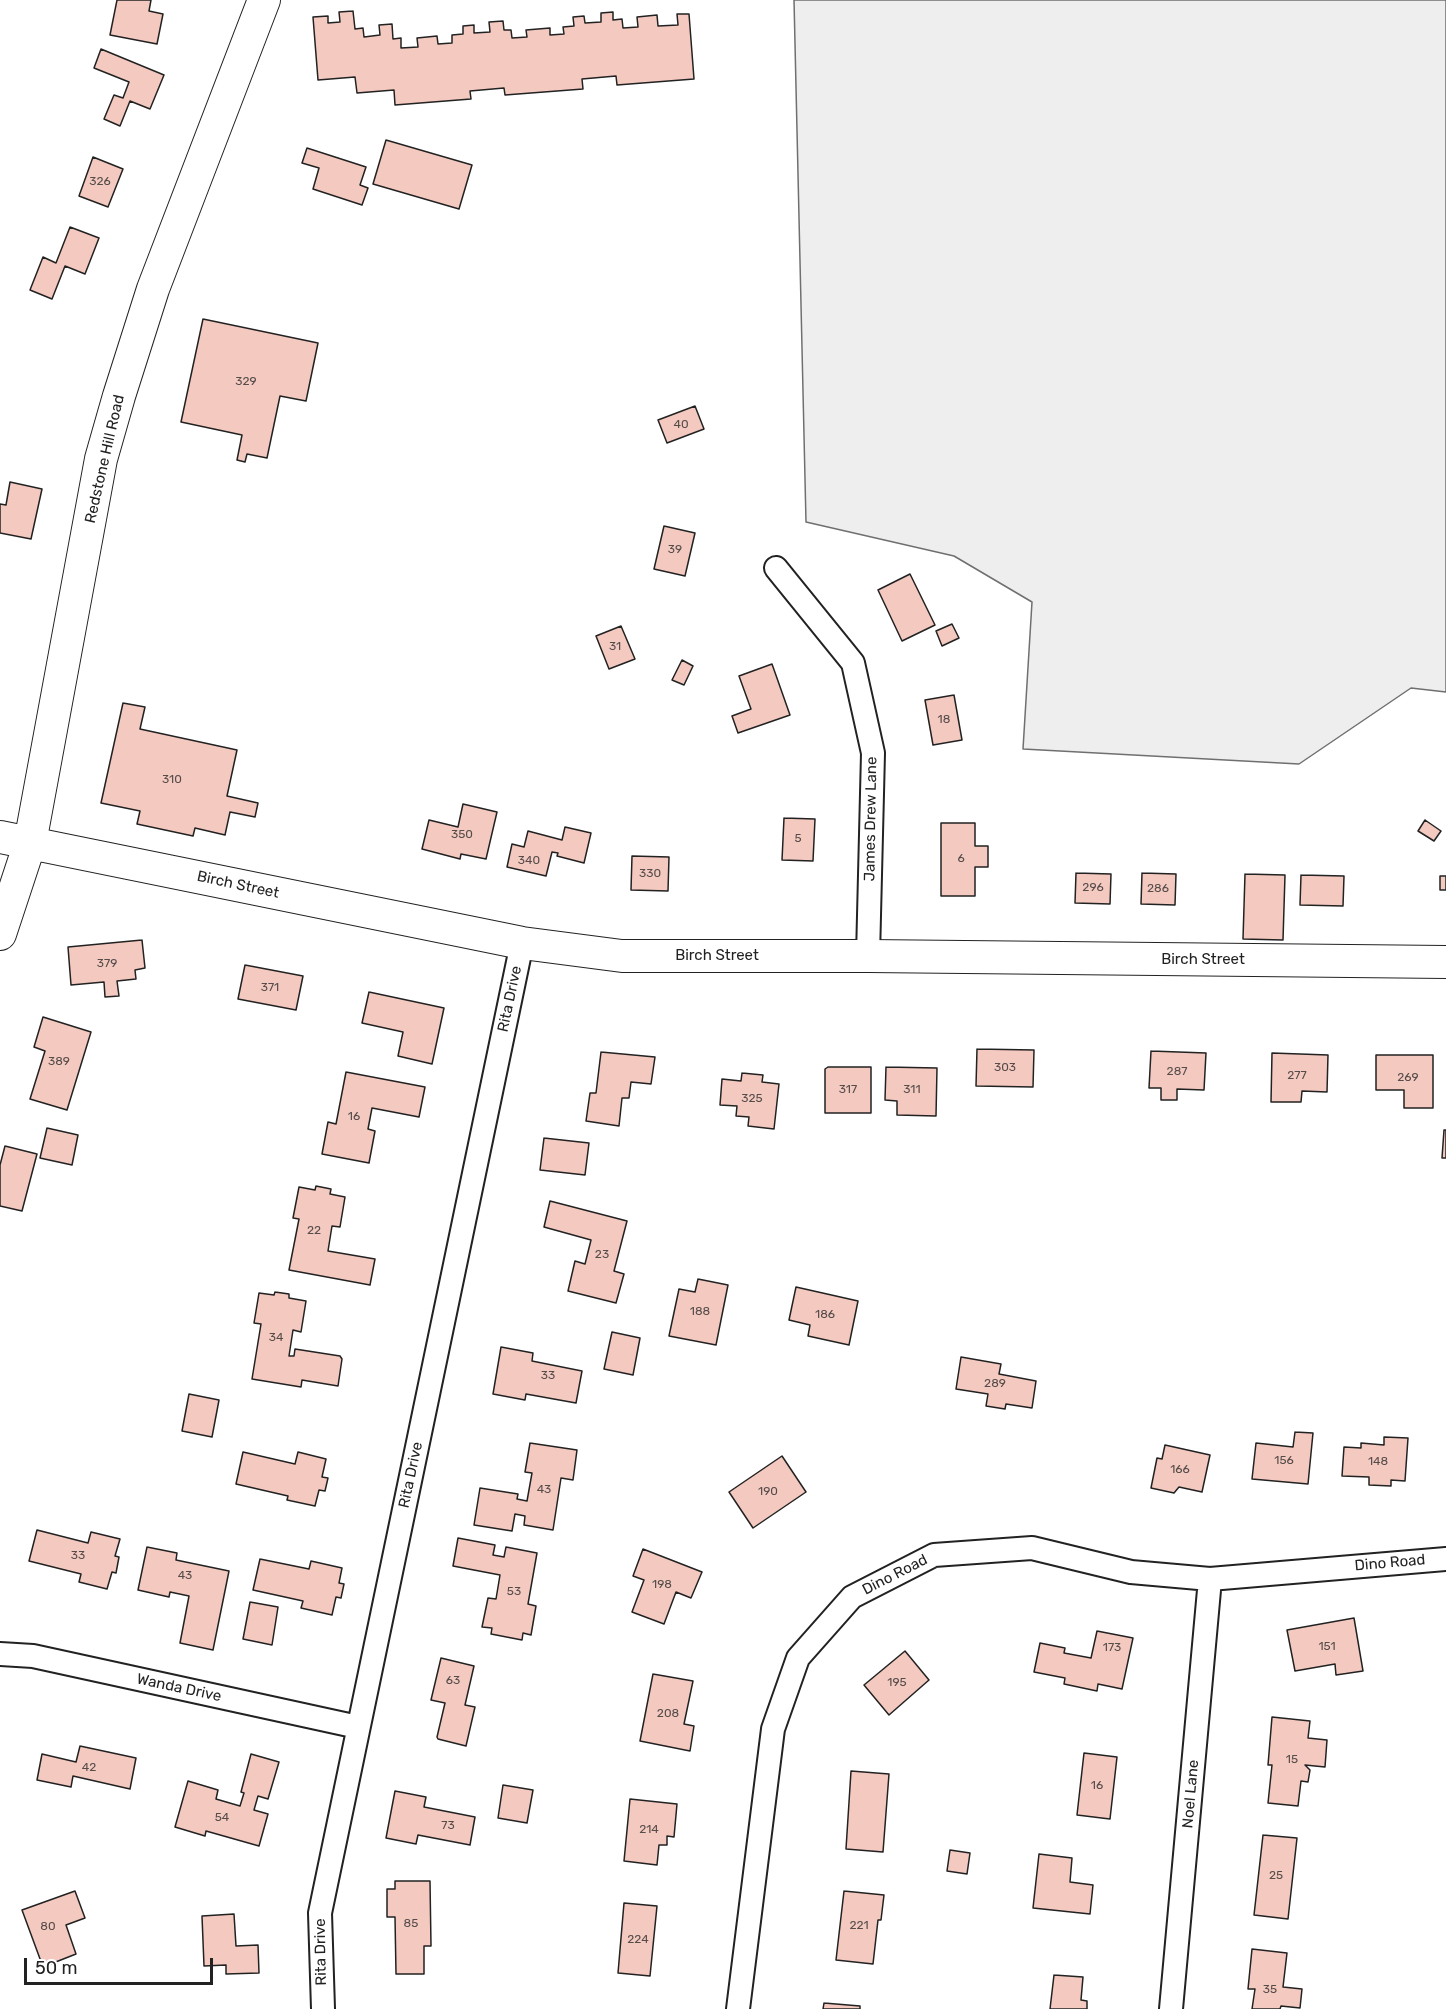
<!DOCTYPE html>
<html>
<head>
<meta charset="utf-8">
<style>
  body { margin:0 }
  #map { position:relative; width:1446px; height:2009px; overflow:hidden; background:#fff; font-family:Rubik,sans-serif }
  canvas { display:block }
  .scale { position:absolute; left:24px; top:1958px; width:189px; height:27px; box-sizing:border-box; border:3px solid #222; border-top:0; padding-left:8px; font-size:18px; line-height:21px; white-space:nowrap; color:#222; -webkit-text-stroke:4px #fff; paint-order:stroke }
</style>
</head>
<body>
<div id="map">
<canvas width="1446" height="2009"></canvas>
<div class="scale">50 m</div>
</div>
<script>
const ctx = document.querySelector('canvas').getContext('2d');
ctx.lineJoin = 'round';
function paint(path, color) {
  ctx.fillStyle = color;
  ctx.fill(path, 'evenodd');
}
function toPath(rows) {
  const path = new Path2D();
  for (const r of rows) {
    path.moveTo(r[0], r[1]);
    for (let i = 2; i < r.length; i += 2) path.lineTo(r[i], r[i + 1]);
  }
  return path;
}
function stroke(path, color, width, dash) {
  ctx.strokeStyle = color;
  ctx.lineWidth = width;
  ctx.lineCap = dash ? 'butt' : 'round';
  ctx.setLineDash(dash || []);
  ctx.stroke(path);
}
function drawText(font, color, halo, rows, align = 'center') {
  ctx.font = font + ' Rubik,sans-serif';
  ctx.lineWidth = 4.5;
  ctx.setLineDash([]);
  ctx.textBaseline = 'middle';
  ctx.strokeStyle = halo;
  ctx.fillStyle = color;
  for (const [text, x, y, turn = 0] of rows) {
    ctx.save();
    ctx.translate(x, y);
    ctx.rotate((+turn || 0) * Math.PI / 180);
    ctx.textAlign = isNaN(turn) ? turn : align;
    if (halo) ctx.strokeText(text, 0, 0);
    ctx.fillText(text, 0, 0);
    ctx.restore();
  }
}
const green = toPath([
  [794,0,1446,0,1446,692,1411,688,1299,764,1023,749,1032,602,954,556,806,522,794,0]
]);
const building = toPath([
  [117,0,151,0,149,11,163,14,157,44,110,35,117,0],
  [353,11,355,29,363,28,364,37,380,35,379,25,392,24,393,39,401,38,401,48,418,47,417,38,437,36,438,44,452,43,452,35,463,34,463,26,474,25,474,33,490,32,489,22,503,21,504,30,511,30,512,38,527,37,526,30,550,28,550,35,564,34,563,27,574,26,573,17,584,16,585,23,601,22,601,13,613,12,613,20,622,19,623,28,638,27,637,17,657,15,658,26,678,25,677,14,689,14,694,79,617,85,616,76,582,79,583,89,505,95,504,88,470,91,471,99,395,105,394,90,357,93,355,77,318,80,313,17,328,16,328,23,340,22,339,12,353,11],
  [101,49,164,75,150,109,130,101,120,126,104,119,114,95,123,98,129,82,94,68,101,49],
  [386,140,472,165,459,209,373,184,386,140],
  [307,148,366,167,360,185,368,188,362,205,313,189,319,168,302,163,307,148],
  [93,157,123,169,108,207,79,196,93,157],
  [70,227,99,238,85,274,65,266,52,299,30,290,43,257,56,263,70,227],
  [203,319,318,343,306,401,280,396,267,458,247,454,245,462,237,460,242,435,181,422,203,319],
  [695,406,704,429,667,443,658,420,695,406],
  [10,482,42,489,31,539,0,533,0,504,6,505,10,482],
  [664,526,695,533,685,576,654,569,664,526],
  [910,574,935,625,902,641,878,590,910,574],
  [952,624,959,638,942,646,936,631,952,624],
  [621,626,635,659,609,669,596,636,621,626],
  [682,660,693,666,684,685,672,680,682,660],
  [772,664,790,715,738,733,732,716,751,709,739,676,772,664],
  [954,695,962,740,933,745,925,700,954,695],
  [123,703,145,707,140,729,237,750,227,796,258,803,255,817,230,812,225,835,195,828,193,836,137,824,140,811,101,803,123,703],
  [463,804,497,812,486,859,461,854,460,859,422,849,429,820,458,827,463,804],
  [784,818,815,819,813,861,782,860,784,818],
  [1425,820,1441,831,1434,841,1418,831,1425,820],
  [941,823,975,823,975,846,988,846,988,867,975,867,975,896,941,896,941,823],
  [565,827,591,833,584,863,557,856,558,853,552,852,546,876,507,867,512,844,524,847,528,831,562,840,565,827],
  [632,856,669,857,668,891,631,890,632,856],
  [1076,873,1111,874,1110,904,1075,903,1076,873],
  [1142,873,1176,874,1175,905,1141,904,1142,873],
  [1245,874,1285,875,1283,940,1243,939,1245,874],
  [1301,875,1344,876,1343,906,1300,905,1301,875],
  [1440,876,1446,876,1446,890,1440,890,1440,876],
  [142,940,145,968,135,970,136,979,117,981,119,996,105,997,104,982,71,985,68,947,142,940],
  [245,965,303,976,296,1010,238,999,245,965],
  [369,992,444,1008,432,1064,398,1056,403,1032,362,1023,369,992],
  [43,1017,91,1032,67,1110,30,1099,45,1051,34,1047,43,1017],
  [977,1049,1034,1050,1033,1087,976,1086,977,1049],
  [1151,1051,1206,1053,1204,1090,1177,1089,1177,1100,1161,1100,1161,1088,1149,1088,1151,1051],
  [601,1052,655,1057,651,1084,631,1082,629,1098,622,1098,619,1126,586,1121,590,1093,596,1093,601,1052],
  [1272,1053,1328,1055,1327,1092,1302,1091,1301,1102,1271,1102,1272,1053],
  [1376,1055,1433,1055,1433,1108,1404,1108,1404,1090,1376,1090,1376,1055],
  [828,1067,871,1067,871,1113,825,1113,825,1069,828,1067],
  [886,1067,937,1068,936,1116,897,1115,897,1101,885,1100,886,1067],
  [346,1072,425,1087,419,1117,372,1108,368,1129,375,1131,369,1163,322,1154,328,1122,336,1124,346,1072],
  [742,1073,763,1075,762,1082,779,1084,774,1129,748,1126,749,1117,736,1116,737,1106,720,1105,722,1079,741,1081,742,1073],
  [47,1128,78,1135,72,1165,40,1158,47,1128],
  [1444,1130,1446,1130,1446,1158,1442,1158,1444,1130],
  [544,1138,589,1143,585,1175,540,1170,544,1138],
  [5,1146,37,1154,22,1211,0,1206,0,1165,5,1146],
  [316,1186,331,1189,330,1194,345,1197,340,1227,332,1226,328,1251,375,1259,370,1285,289,1270,299,1219,293,1218,299,1187,315,1190,316,1186],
  [550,1201,627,1221,614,1271,624,1274,616,1303,568,1291,575,1261,585,1264,591,1240,544,1227,550,1201],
  [698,1279,728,1285,716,1345,669,1336,679,1289,695,1292,698,1279],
  [796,1287,858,1301,849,1345,808,1336,810,1325,789,1320,796,1287],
  [275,1292,289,1294,289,1298,306,1301,301,1332,293,1330,289,1356,294,1356,295,1349,340,1356,342,1359,338,1386,302,1380,301,1387,252,1379,261,1324,254,1323,259,1293,274,1295,275,1292],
  [612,1332,640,1338,633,1375,604,1369,612,1332],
  [501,1347,533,1353,532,1361,582,1371,576,1403,526,1394,525,1400,493,1394,501,1347],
  [961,1357,1001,1364,999,1374,1036,1381,1032,1408,1006,1404,1005,1409,986,1406,988,1394,956,1389,961,1357],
  [189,1394,219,1400,212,1437,182,1431,189,1394],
  [1295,1432,1313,1433,1308,1484,1252,1479,1256,1443,1293,1447,1295,1432],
  [1384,1437,1408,1438,1405,1481,1391,1480,1391,1486,1369,1485,1369,1477,1342,1476,1344,1447,1361,1448,1361,1443,1384,1445,1384,1437],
  [530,1443,577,1450,573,1480,561,1478,553,1530,524,1525,525,1516,515,1514,512,1531,474,1525,480,1488,518,1494,517,1499,527,1501,532,1473,525,1472,530,1443],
  [1165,1445,1210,1455,1202,1492,1179,1487,1174,1493,1151,1488,1157,1458,1162,1459,1165,1445],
  [243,1452,295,1464,298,1452,326,1459,322,1477,328,1478,325,1491,319,1490,315,1506,287,1500,288,1496,236,1484,243,1452],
  [782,1456,806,1492,753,1528,729,1492,782,1456],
  [37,1530,88,1543,91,1532,120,1539,115,1556,119,1557,116,1573,112,1572,107,1589,79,1582,81,1574,29,1561,37,1530],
  [458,1538,495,1545,493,1555,504,1557,506,1547,537,1553,528,1604,536,1606,531,1635,523,1633,522,1640,491,1634,492,1628,482,1627,488,1598,496,1599,500,1575,453,1566,458,1538],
  [147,1547,177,1553,176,1560,229,1571,213,1650,180,1643,189,1596,170,1592,169,1597,138,1590,147,1547],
  [643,1549,702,1572,691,1598,676,1592,664,1624,632,1612,644,1580,633,1576,643,1549],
  [260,1559,309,1569,311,1561,342,1568,339,1583,344,1584,341,1598,336,1597,332,1615,301,1608,303,1601,253,1590,260,1559],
  [250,1602,278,1607,272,1645,243,1639,250,1602],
  [1354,1618,1363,1671,1336,1675,1335,1664,1295,1671,1287,1630,1354,1618],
  [1097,1631,1133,1638,1122,1689,1098,1684,1097,1691,1064,1684,1065,1678,1034,1672,1040,1643,1065,1648,1064,1653,1091,1658,1097,1631],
  [905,1651,929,1680,889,1715,864,1685,905,1651],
  [441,1658,474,1666,465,1705,475,1707,466,1746,438,1739,437,1737,445,1703,431,1700,441,1658],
  [653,1674,693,1681,684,1724,694,1726,690,1751,640,1741,653,1674],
  [1272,1717,1310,1721,1308,1738,1327,1740,1325,1767,1305,1765,1310,1770,1308,1782,1301,1781,1298,1806,1268,1803,1272,1765,1268,1765,1272,1717],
  [80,1746,136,1758,130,1789,73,1776,71,1787,37,1780,42,1754,76,1762,80,1746],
  [1084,1753,1117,1757,1110,1819,1077,1815,1084,1753],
  [251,1754,279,1762,268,1799,258,1796,254,1810,268,1814,259,1846,206,1831,205,1836,175,1827,188,1781,218,1790,216,1799,240,1806,244,1793,241,1792,251,1754],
  [851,1771,889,1774,883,1852,846,1849,851,1771],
  [503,1785,533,1790,527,1823,498,1818,503,1785],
  [395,1791,426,1797,424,1807,475,1817,470,1845,418,1835,416,1844,386,1838,395,1791],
  [630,1799,677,1804,674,1837,667,1836,667,1845,659,1845,657,1865,624,1861,630,1799],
  [1263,1835,1297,1838,1288,1919,1254,1915,1263,1835],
  [950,1850,970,1853,967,1874,947,1871,950,1850],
  [1039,1854,1072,1858,1070,1882,1093,1885,1090,1914,1033,1908,1039,1854],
  [395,1881,430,1881,431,1946,424,1946,424,1974,396,1974,395,1917,387,1917,387,1889,395,1889,395,1881],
  [75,1891,85,1918,66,1925,76,1954,43,1967,22,1910,75,1891],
  [844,1891,884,1895,881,1920,878,1920,873,1964,836,1960,844,1891],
  [624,1903,657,1906,650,1976,618,1973,624,1903],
  [234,1914,236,1946,258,1945,259,1973,226,1974,226,1965,204,1966,202,1916,234,1914],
  [1252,1949,1287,1953,1283,1987,1302,1989,1300,2008,1281,2006,1280,2009,1252,2009,1255,1989,1248,1989,1252,1949],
  [1054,1975,1083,1977,1081,2000,1087,2001,1087,2009,1050,2009,1054,1975],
  [824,2003,860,2006,860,2009,823,2009,824,2003]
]);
const street = toPath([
  [776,568,853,663,873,753,868,956],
  [0,1654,33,1656,358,1727],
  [323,2009,320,1913,522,943],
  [738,2009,773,1729,798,1658,852,1597,934,1555,1032,1548,1131,1572,1210,1579,1446,1559],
  [1171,2009,1210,1579]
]);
const secondary = toPath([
  [0,837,522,943,622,956,868,956,1446,962],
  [0,934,30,843,101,459,119,396,153,289,264,0]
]);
const numberNames = [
  ["326",100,182],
  ["329",246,382],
  ["40",681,425],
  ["39",675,550],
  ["31",615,647],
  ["18",944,720],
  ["310",172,780],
  ["350",462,835],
  ["5",798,839],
  ["6",961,859],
  ["340",529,861],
  ["330",650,874],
  ["296",1093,888],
  ["286",1158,889],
  ["379",107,964],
  ["371",270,988],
  ["389",59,1062],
  ["303",1005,1068],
  ["287",1177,1072],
  ["277",1297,1076],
  ["269",1408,1078],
  ["317",848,1090],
  ["311",912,1090],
  ["325",752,1099],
  ["16",354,1117],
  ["22",314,1231],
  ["23",602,1255],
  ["188",700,1312],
  ["186",825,1315],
  ["34",276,1338],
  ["33",548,1376],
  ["289",995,1384],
  ["156",1284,1461],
  ["148",1378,1462],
  ["166",1180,1470],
  ["43",544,1490],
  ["190",768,1492],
  ["33",78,1556],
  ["43",185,1576],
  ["198",662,1585],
  ["53",514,1592],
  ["151",1327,1647],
  ["173",1112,1648],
  ["63",453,1681],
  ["195",897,1683],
  ["208",668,1714],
  ["15",1292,1760],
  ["42",89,1768],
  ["16",1097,1786],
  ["54",222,1818],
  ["73",448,1826],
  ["214",649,1830],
  ["25",1276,1876],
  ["85",411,1924],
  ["221",859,1926],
  ["80",48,1927],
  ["224",638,1940],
  ["35",1270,1990]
];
const streetNames = [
  ["Redstone Hill Road",105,459,-77],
  ["James Drew Lane",871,819,-89],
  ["Birch Street",238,885,12],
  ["Birch Street",717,956],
  ["Birch Street",1203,960],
  ["Rita Drive",510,999,-78],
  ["Rita Drive",411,1475,-78],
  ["Dino Road",1390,1563,-5],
  ["Dino Road",895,1575,-27],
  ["Wanda Drive",179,1688,12],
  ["Noel Lane",1191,1794,-85],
  ["Rita Drive",321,1952,-91]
];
paint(green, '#eee');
stroke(green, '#6f6f6f', 1.5);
paint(building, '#f3c9c0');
stroke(building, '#222', 1.5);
stroke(street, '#222', 26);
stroke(secondary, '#222', 34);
stroke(street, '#fff', 22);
stroke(secondary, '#fff', 32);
drawText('12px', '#564c4a', null, numberNames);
drawText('15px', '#222', '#fff', streetNames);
</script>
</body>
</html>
